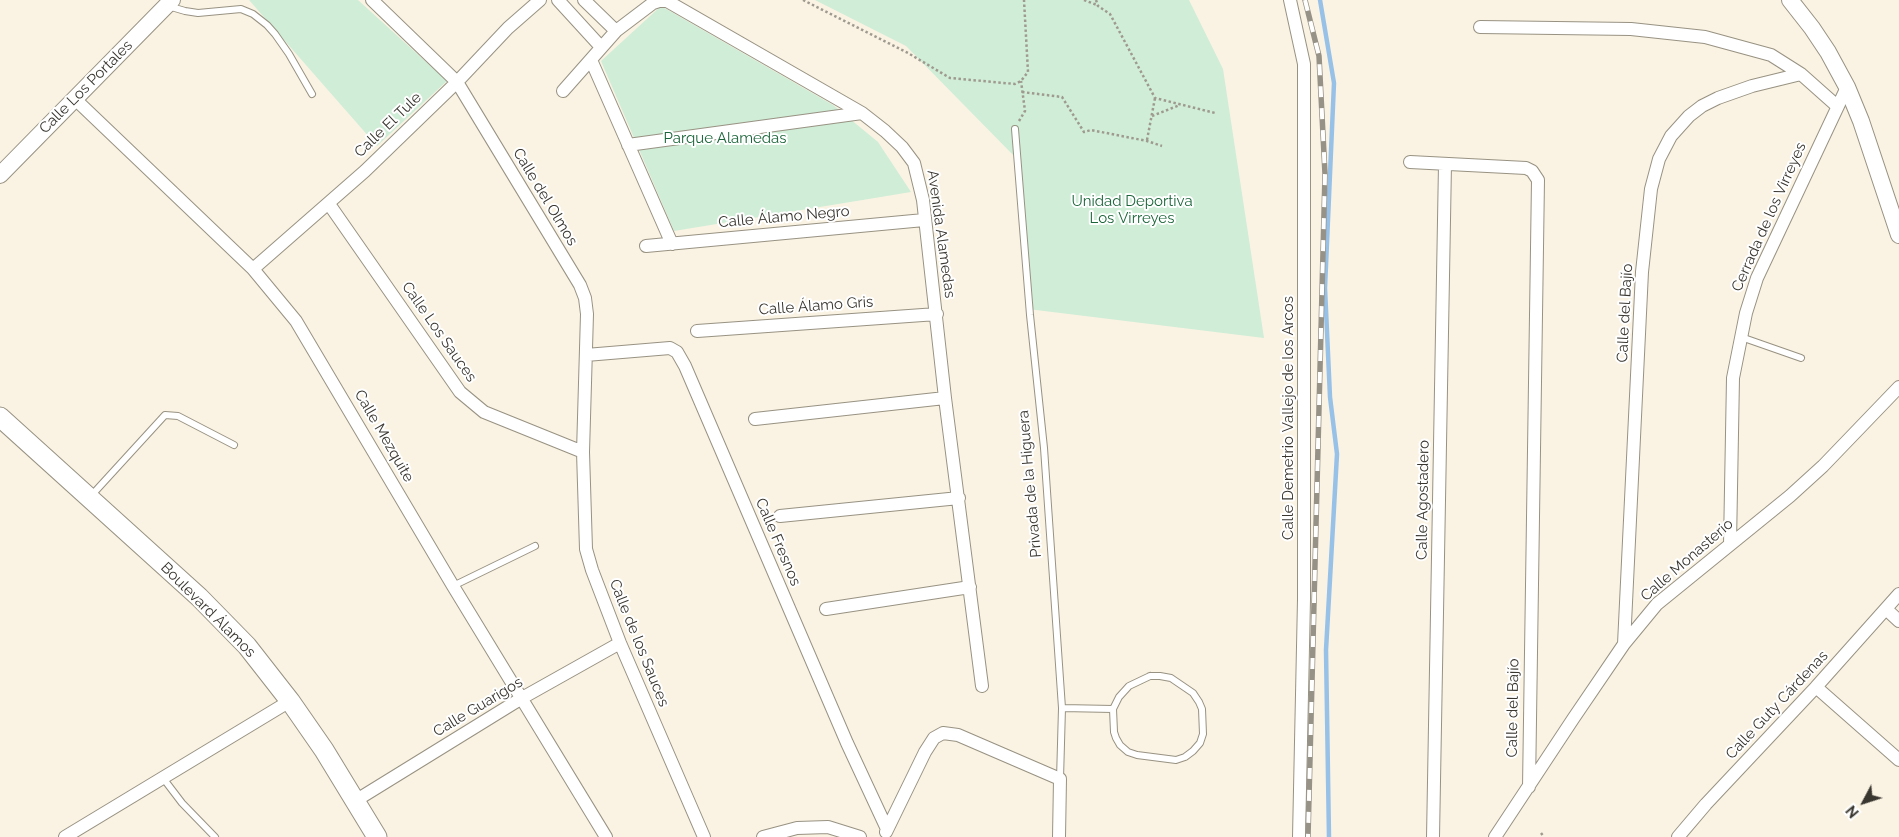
<!DOCTYPE html>
<html>
<head>
<meta charset="utf-8">
<style>
  body { margin:0 }
  #map { position:relative; width:1899px; height:837px; overflow:hidden; background:#faf3e3; font-family:Raleway,sans-serif }
  canvas { display:block }
  .north { position:absolute; left:1839px; top:777px; width:50px; height:50px; -webkit-text-stroke:4px #fff; paint-order:stroke; rotate:230deg; font-size:14px; font-weight:700; line-height:20px; text-align:center; color:#393630 }
  .north::after { content:''; display:block; margin:auto; width:18px; height:22px; background:#393630; clip-path:polygon(50% 0,100% 100%,50% 72%,0 100%) }
</style>
</head>
<body>
<div id="map">
<canvas width="1899" height="837"></canvas>
<div class="north">N</div>
</div>
<script>
const ctx = document.querySelector('canvas').getContext('2d');
ctx.lineJoin = 'round';
function paint(path, color) {
  ctx.fillStyle = color;
  ctx.fill(path, 'evenodd');
}
function toPath(rows) {
  const path = new Path2D();
  for (const r of rows) {
    path.moveTo(r[0], r[1]);
    for (let i = 2; i < r.length; i += 2) path.lineTo(r[i], r[i + 1]);
  }
  return path;
}
function stroke(path, color, width, dash) {
  ctx.strokeStyle = color;
  ctx.lineWidth = width;
  ctx.lineCap = dash ? 'butt' : 'round';
  ctx.setLineDash(dash || []);
  ctx.stroke(path);
}
function drawText(font, color, halo, rows, align = 'center') {
  ctx.font = font + ' Raleway,sans-serif';
  ctx.lineWidth = 4;
  ctx.setLineDash([]);
  ctx.textBaseline = 'middle';
  ctx.strokeStyle = halo;
  ctx.fillStyle = color;
  for (const [text, x, y, turn = 0] of rows) {
    ctx.save();
    ctx.translate(x, y);
    ctx.rotate((+turn || 0) * Math.PI / 180);
    ctx.textAlign = isNaN(turn) ? turn : align;
    if (halo) ctx.strokeText(text, 0, 0);
    ctx.fillText(text, 0, 0);
    ctx.restore();
  }
}
const green = toPath([
  [249,0,358,0,447,81,377,146],
  [815,0,1189,0,1223,69,1264,338,1028,309,1018,160,906,46],
  [661,6,833,105,878,142,911,192,674,231,601,61]
]);
const stream = toPath([
  [1320,0,1334,83,1325,288,1330,397,1337,454,1326,650,1329,837]
]);
const path = toPath([
  [803,0,908,53,950,78,1015,84,1021,81,1028,72,1024,0],
  [1084,0,1097,5],
  [1096,0,1098,6,1110,14,1155,98,1215,113],
  [1022,92,1062,97,1084,132,1091,130,1147,141,1162,146],
  [1152,116,1180,105],
  [1019,121,1025,111,1021,81],
  [1147,140,1155,98],
  [1541,833,1544,837]
]);
const service = toPath([
  [168,6,185,11,198,13,241,9,253,14,267,25,275,34,289,54,312,94],
  [1015,129,1030,315,1044,448,1062,708,1060,779],
  [1741,337,1801,358],
  [90,497,165,415,178,416,234,445],
  [453,586,535,546],
  [1150,676,1160,676,1171,678,1193,693,1199,702,1202,709,1203,734,1200,743,1193,751,1185,757,1176,760,1137,755,1128,752,1120,745,1116,738,1114,732,1113,709,1119,697,1129,686,1150,676],
  [1062,708,1113,709],
  [163,778,182,803,215,837]
]);
const minor = toPath([
  [372,0,457,82,580,285,585,298,587,314,583,452,586,549,592,570,620,643,704,837],
  [558,0,601,47],
  [584,0,616,31],
  [1290,0,1304,64,1304,599,1299,837],
  [1480,27,1631,29,1705,37,1771,55,1801,74,1837,106],
  [591,60,672,244],
  [563,91,616,31,653,3,659,1,667,1,862,113,885,131,902,147,914,163,923,200,945,398,982,686],
  [75,99,253,269,296,321,453,586,606,837],
  [628,145,862,113],
  [1410,162,1526,168,1532,171,1538,180,1529,787],
  [329,204,460,392,484,412,583,452],
  [646,246,924,220],
  [253,269,365,171,457,82,508,28,540,0],
  [697,331,937,314],
  [586,355,670,348,677,352,685,366,847,743,887,829],
  [755,419,945,398],
  [780,516,959,498],
  [1730,544,1733,378,1746,313,1757,278,1847,87],
  [826,609,970,587],
  [1886,609,1899,621],
  [1624,644,1642,272,1651,189,1659,159,1671,136,1689,116,1702,106,1718,98,1752,86,1801,74],
  [1816,687,1899,760],
  [355,801,522,698,620,643],
  [886,832,925,752,934,738,943,733,958,735,1060,779,1059,837],
  [65,837,290,701],
  [763,837,797,828,828,827,860,837],
  [1433,837,1445,164],
  [1495,837,1573,719,1624,644,1657,604,1790,496,1823,466,1899,387],
  [1678,837,1706,804,1816,687,1899,594]
]);
const tertiary = toPath([
  [1790,0,1812,28,1828,52,1847,87,1861,121,1899,235],
  [0,175,172,0]
]);
const secondary = toPath([
  [0,417,199,597,247,646,290,701,324,750,377,837]
]);
const rail = toPath([
  [1305,0,1319,56,1325,174,1308,837]
]);
const streetNames = [
  ["Calle Los Portales",86,87,-45],
  ["Calle El Tule",388,125,-44],
  ["Calle del Olmos",545,197,59],
  ["Calle Álamo Negro",784,217,-5],
  ["Cerrada de los Virreyes",1769,217,-66],
  ["Avenida Alamedas",941,234,82],
  ["Calle Álamo Gris",816,306,-4],
  ["Calle del Bajío",1625,313,-87],
  ["Calle Los Sauces",439,332,55],
  ["Calle Demetrio Vallejo de los Arcos",1288,418,-90],
  ["Calle Mezquite",384,436,60],
  ["Privada de la Higuera",1030,484,-95],
  ["Calle Agostadero",1423,500,-89],
  ["Calle Fresnos",778,542,67],
  ["Calle Monasterio",1687,560,-41],
  ["Boulevard Álamos",208,610,45],
  ["Calle de los Sauces",639,643,68],
  ["Calle Guty Cárdenas",1777,705,-47],
  ["Calle Guarigos",478,707,-31],
  ["Calle del Bajío",1513,708,-89]
];
const parkNames = [
  ["Parque Alamedas",725,138],
  ["Unidad Deportiva",1132,201],
  ["Los Virreyes",1132,218]
];
paint(green, '#cfedd7');
stroke(stream, '#98c1e8', 4.5);
stroke(service, '#989283', 8);
stroke(minor, '#989283', 14);
stroke(tertiary, '#989283', 18);
stroke(secondary, '#989283', 21);
stroke(path, '#9f9a8f', 2.5, [2.5, 2.5]);
stroke(service, '#fff', 6);
stroke(minor, '#fff', 12);
stroke(tertiary, '#fff', 16);
stroke(secondary, '#fff', 19);
stroke(rail, '#979287', 5.5);
stroke(rail, '#fff', 4, [11]);
drawText('15px', '#393630', '#fff', streetNames);
drawText('15px', '#1b653a', '#fff', parkNames);
</script>
</body>
</html>
